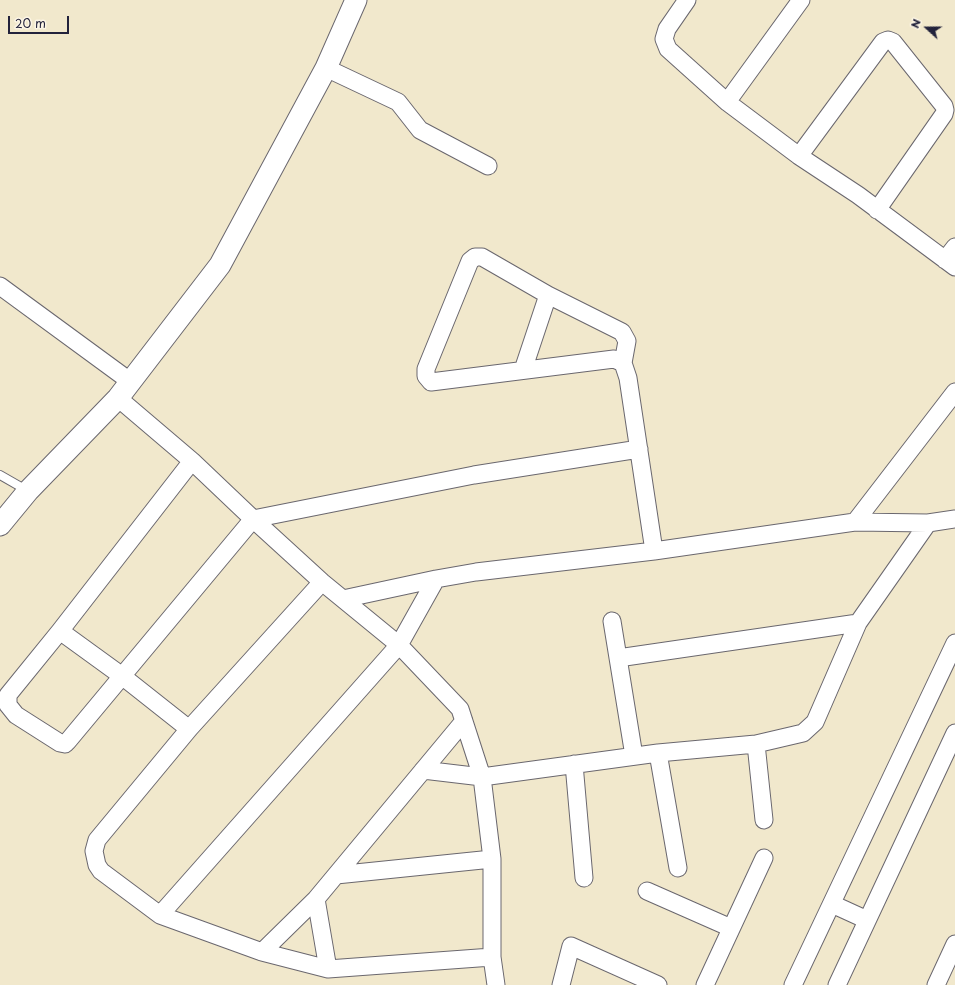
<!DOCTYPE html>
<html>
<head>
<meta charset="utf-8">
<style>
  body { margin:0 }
  #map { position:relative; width:955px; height:985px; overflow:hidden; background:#f1e8cc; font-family:"Playpen Sans",sans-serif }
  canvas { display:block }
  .north { position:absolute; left:907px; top:8px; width:40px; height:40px; -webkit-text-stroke:3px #fcf5e5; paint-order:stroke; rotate:291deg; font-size:11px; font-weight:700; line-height:16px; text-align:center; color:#22223b }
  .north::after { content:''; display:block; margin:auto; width:14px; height:18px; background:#22223b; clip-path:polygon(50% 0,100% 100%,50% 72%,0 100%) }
  .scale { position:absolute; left:8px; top:16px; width:61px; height:18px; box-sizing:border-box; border:2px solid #22223b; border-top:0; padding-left:5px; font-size:12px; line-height:14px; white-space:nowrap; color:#22223b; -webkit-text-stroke:3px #fcf5e5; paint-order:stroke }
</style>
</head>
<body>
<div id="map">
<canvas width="955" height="985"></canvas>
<div class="north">N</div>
<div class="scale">20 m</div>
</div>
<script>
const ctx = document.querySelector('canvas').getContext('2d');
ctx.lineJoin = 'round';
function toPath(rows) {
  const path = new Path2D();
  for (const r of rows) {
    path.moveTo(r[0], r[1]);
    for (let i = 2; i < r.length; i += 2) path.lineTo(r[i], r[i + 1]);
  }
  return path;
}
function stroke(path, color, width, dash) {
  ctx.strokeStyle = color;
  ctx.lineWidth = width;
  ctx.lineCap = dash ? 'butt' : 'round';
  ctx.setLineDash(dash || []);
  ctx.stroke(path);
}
const service = toPath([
  [0,475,28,491]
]);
const minor = toPath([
  [687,0,667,29,664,39,668,49,727,102,799,156,858,195,955,267],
  [326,68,398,102,420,130,488,166],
  [727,102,801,0],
  [799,156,883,42,888,40,893,42,944,106,945,110,944,114,877,210],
  [945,260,955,247],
  [0,286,131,382],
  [623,363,627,341,622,332,548,295,482,257,475,257,470,261,426,369,426,376,431,382,614,359,623,363,628,378,654,551],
  [523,370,548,295],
  [118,398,192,461,253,519,322,582,399,645,460,709,482,777,492,859,492,957,496,985],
  [192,461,60,631,8,695,8,705,16,715,60,743,65,744,68,741,253,519,474,475,639,449],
  [855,522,955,392],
  [322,582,189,729,97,840,94,851,97,865,101,871,160,915,262,952,328,969,492,957],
  [343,599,436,579,476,572,654,551,855,522,928,523,955,519],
  [612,621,634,756],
  [60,631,122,676,189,729],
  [618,658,858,623],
  [756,744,764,820],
  [658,753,678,868],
  [574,764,584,878],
  [423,770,482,777,658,753,756,744,803,733,815,722,858,623,928,523],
  [336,875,492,859],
  [647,891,731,928],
  [316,899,328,969],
  [832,904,867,920],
  [160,915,399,645,436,579],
  [262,952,316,899,464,721],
  [561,985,571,946,658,985],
  [705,985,764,858],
  [793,985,955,643],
  [837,985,955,733],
  [936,985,955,944]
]);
const tertiary = toPath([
  [0,525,28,491,118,398,220,265,326,68,356,0]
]);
stroke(service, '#6a676e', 10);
stroke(minor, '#6a676e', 19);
stroke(tertiary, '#6a676e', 23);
stroke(service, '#fff', 8);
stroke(minor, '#fff', 17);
stroke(tertiary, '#fff', 21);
</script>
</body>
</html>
